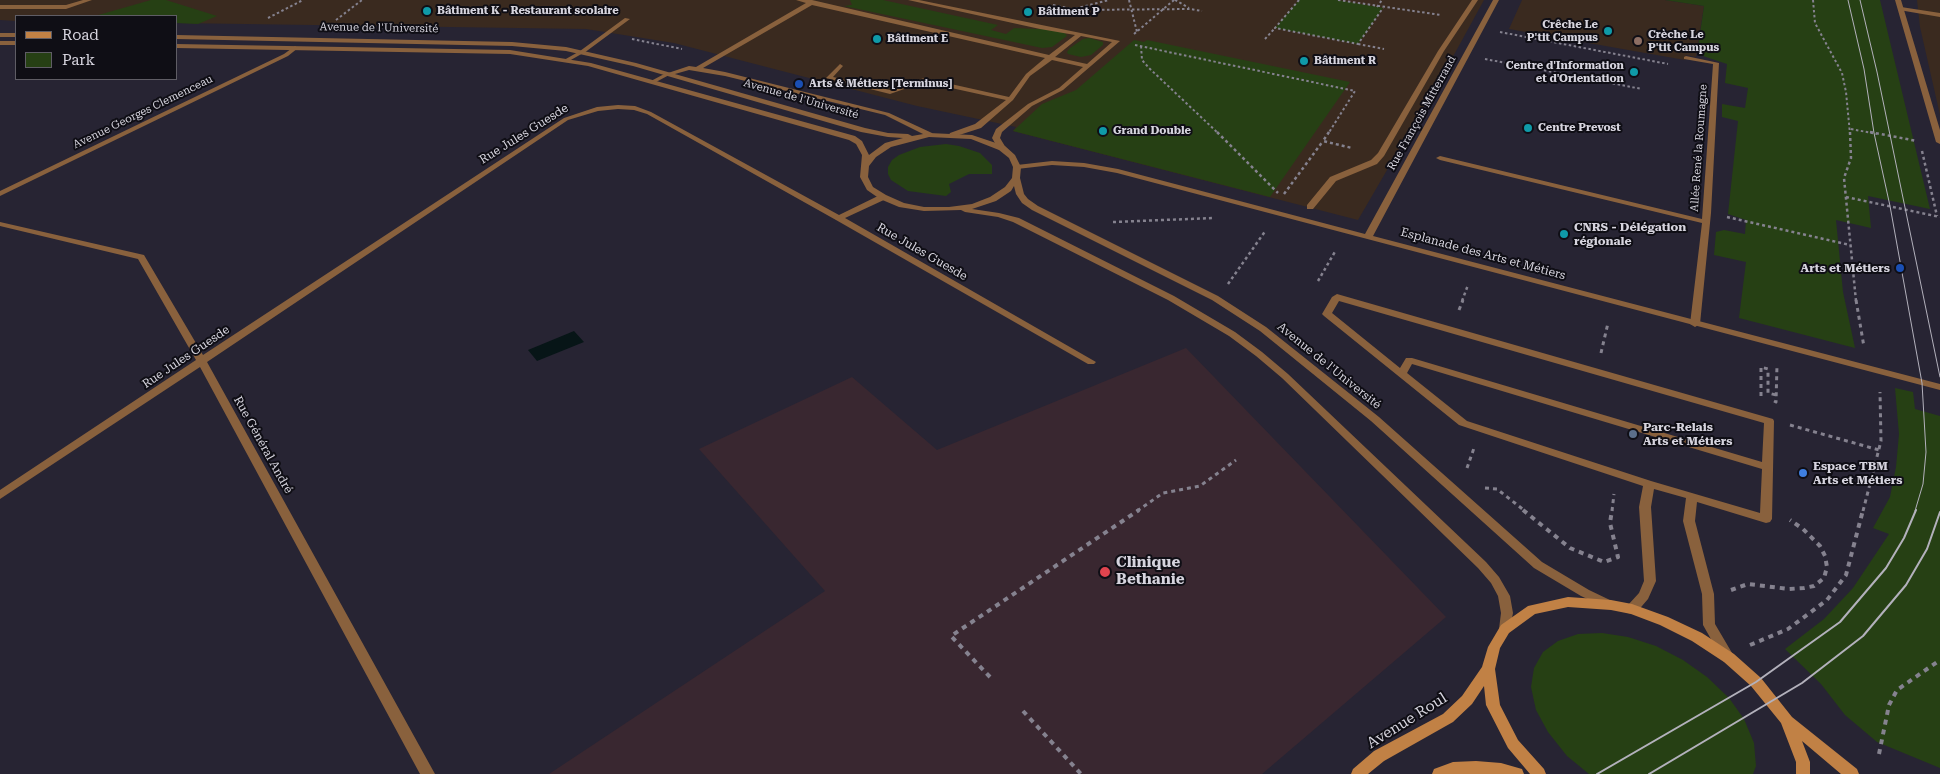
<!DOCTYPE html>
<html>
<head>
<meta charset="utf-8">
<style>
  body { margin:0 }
  #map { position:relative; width:1940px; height:774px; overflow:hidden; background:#272433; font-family:"Roboto Serif",serif }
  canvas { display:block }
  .legend { position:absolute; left:15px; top:15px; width:162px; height:65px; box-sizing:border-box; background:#0f0e15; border:1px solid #5f5d65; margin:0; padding:6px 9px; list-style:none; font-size:15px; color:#d6d4de }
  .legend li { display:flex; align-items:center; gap:10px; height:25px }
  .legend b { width:25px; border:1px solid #5f5d65 }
</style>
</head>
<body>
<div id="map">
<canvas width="1940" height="774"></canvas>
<ul class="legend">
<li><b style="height:6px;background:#c18145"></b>Road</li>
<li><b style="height:14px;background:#264014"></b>Park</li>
</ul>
</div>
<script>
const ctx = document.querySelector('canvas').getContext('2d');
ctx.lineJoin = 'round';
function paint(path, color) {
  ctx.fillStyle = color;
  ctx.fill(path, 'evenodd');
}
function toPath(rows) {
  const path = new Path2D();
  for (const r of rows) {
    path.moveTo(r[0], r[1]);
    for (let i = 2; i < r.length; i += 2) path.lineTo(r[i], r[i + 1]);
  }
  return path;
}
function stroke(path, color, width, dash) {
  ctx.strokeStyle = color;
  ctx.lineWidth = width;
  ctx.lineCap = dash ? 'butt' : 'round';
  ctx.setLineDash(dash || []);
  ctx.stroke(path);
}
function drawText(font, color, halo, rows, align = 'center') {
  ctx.font = font + ' "Roboto Serif",serif';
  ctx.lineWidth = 4;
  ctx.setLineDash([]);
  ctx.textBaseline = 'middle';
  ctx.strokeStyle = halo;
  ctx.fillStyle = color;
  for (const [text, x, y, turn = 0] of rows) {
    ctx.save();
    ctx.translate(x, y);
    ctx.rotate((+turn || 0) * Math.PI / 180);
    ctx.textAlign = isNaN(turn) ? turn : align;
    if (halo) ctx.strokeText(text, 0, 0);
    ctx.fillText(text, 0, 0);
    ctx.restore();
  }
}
const education = toPath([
  [0,0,1484,0,1455,53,1358,220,1013,131,1016,127,917,106,674,43,586,29,176,23,176,16,16,16,16,21,0,20],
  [1522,0,1665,0,1704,6,1696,57,1686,55,1685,60,1509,29],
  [1917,0,1940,0,1940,115,1920,27]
]);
const medical = toPath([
  [1186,348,1446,617,1262,774,549,774,825,591,699,449,852,377,937,450]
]);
const green = toPath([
  [151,0,166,0,217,16,198,24,176,23,176,16,95,16],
  [850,0,883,0,998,25,991,30,1006,34,1014,28,1036,29,1050,29,1065,33,1067,36,1052,47,1042,48,844,6,852,5],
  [1299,0,1338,0,1383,8,1358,44,1275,28],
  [1665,0,1880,0,1930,209,1868,196,1871,228,1836,220,1843,292,1855,348,1739,318,1746,262,1714,255,1716,232,1724,230,1745,234,1746,220,1728,214,1738,121,1722,117,1722,104,1745,108,1748,88,1725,83,1727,64,1697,54,1704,6],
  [1089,38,1103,42,1103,45,1091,55,1081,57,1068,54,1067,52,1070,48,1083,39],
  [1134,40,1144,42,1147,40,1350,82,1270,197,1013,131,1042,104,1076,90],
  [946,144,959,146,980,153,992,165,992,174,969,174,949,184,951,192,946,196,908,191,891,180,888,174,888,167,892,160,899,155,920,147],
  [1895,388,1913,392,1915,409,1940,416,1940,768,1877,742,1845,715,1821,684,1785,649,1824,619,1853,588,1889,534,1873,528,1890,497,1896,467,1899,434],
  [1602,633,1628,637,1656,646,1683,660,1707,677,1729,698,1744,719,1754,743,1756,766,1753,774,1589,774,1567,756,1548,732,1536,710,1531,687,1534,668,1543,652,1558,641,1578,634]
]);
const water = toPath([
  [574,331,584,342,537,361,528,350]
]);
const pathFar3 = toPath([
  [1129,0,1137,32],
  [1175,0,1189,8],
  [1299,0,1275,28,1358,44,1383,8],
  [1338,0,1441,15],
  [1813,0,1815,23,1842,73,1846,92,1850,134],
  [1053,5,1072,9],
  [1377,7,1382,0],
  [1072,10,1190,9,1202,11],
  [1066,11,1109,0],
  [1078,11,1091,15],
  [268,18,303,0],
  [336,20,362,0],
  [1500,32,1668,64],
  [1134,34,1174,0],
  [632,39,682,49],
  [1265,39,1275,28],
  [1358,44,1384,49],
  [1135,45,1355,91,1328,134],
  [1141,46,1142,60,1149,68,1219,134],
  [1485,59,1642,89],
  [1851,129,1877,134]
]);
const pathFar2 = toPath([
  [1217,132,1278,193],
  [1329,132,1323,141,1352,148],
  [1850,132,1851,158,1844,178,1856,301],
  [1870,132,1917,141],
  [1922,151,1937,216],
  [1284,194,1323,141],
  [1846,197,1940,217],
  [1727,217,1850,245],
  [1113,222,1214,218],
  [1318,281,1336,250],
  [1228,284,1266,230],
  [1462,301,1468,285]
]);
const pathFar1 = toPath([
  [1856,300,1864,347],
  [1459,310,1463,300],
  [1601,353,1608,323],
  [1761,396,1761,367,1768,369,1768,393,1776,395],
  [1774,401,1776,402,1777,365],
  [1790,425,1879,450],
  [1467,468,1474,448],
  [1485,488,1497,489,1525,511],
  [1137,511,1163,493,1200,486,1236,460],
  [1612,511,1614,494],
  [1863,511,1881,441,1880,392]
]);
const path = toPath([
  [1523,510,1570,548,1604,562,1618,557,1610,523,1612,510],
  [1731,590,1748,584,1789,589,1804,588,1814,586,1824,578,1827,567,1825,556,1820,546,1803,529,1790,520],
  [1750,645,1788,629,1827,600,1846,575,1863,510],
  [990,677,951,636,1139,510],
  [1023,711,1081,774],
  [1879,754,1889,705,1897,690,1940,660]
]);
const service = toPath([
  [83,0,92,0,66,9,0,9,0,5,66,5,83,0],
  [796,0,812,0,1049,55,1075,35,1040,29,908,0,919,0,1120,41,1063,90,1032,106,1002,132,1000,138,1006,148,1002,150,999,150,992,138,996,129,1028,104,1059,88,1083,67,1052,60,1030,76,1013,100,981,128,953,137,949,135,950,133,975,124,1006,100,924,82,890,94,826,78,840,64,843,66,833,77,890,90,924,78,1009,97,1026,74,1045,58,812,5,703,68,725,72,889,113,932,133,933,135,929,137,885,115,725,76,689,70,668,76,665,74,689,66,696,67,806,3,796,0],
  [1081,36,1112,42,1087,64,1055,57,1081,36],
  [1472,0,1478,0,1444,51,1384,156,1377,164,1336,181,1313,209,1307,209,1307,205,1330,177,1371,160,1378,153,1438,51,1472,0],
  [1901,7,1940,13,1940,17,1899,10,1899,8,1901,7],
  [625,18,630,19,584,53,580,53,580,51,625,18],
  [1686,56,1719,63,1711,213,1700,324,1695,327,1690,324,1702,223,1440,160,1436,158,1440,156,1702,219,1713,64,1684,59,1684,57,1686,56],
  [1337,294,1773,419,1774,421,1772,519,1770,522,1766,523,1697,502,1695,521,1714,594,1715,624,1735,658,1734,662,1729,663,1724,662,1703,625,1702,594,1683,521,1686,498,1654,489,1651,507,1656,581,1648,599,1636,613,1632,614,1628,613,1626,609,1628,605,1639,593,1644,581,1639,507,1643,486,1459,425,1324,316,1322,314,1332,297,1337,294],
  [1339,301,1764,423,1762,462,1412,358,1406,358,1400,368,1332,313,1339,301],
  [1412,364,1762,469,1760,513,1651,481,1467,421,1407,373,1412,364]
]);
const minor = toPath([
  [1493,0,1499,0,1373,236,1940,384,1940,390,1117,173,1084,167,1052,165,1017,169,1013,167,1017,165,1052,161,1084,163,1118,169,1365,234,1493,0],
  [1895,0,1901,0,1940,130,1940,144,1936,142,1895,0],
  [295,46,298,48,288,56,0,196,0,191,284,54,295,46],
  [580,51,585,52,569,61,564,60,580,51],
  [666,73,671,74,656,82,651,81,666,73],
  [618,105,635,106,651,112,839,215,880,195,886,195,886,199,845,218,1096,362,1094,364,1088,364,836,220,647,114,634,110,618,109,598,111,568,120,207,362,435,774,420,774,200,367,0,499,0,490,196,360,138,259,0,226,0,222,144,255,203,355,564,118,597,107,618,105]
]);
const tertiary = toPath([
  [0,33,16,33,16,37,0,37,0,33],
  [176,35,512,42,566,47,636,63,865,128,888,133,908,134,912,136,929,133,972,135,1005,146,1015,155,1021,167,1020,178,1024,194,1028,199,1038,206,1218,296,1266,327,1379,417,1542,562,1589,590,1612,601,1614,604,1612,607,1608,609,1604,607,1581,596,1534,568,1371,421,1260,331,1212,300,1032,210,1022,203,1016,194,1014,186,1011,191,996,201,972,209,999,213,1019,218,1174,296,1235,332,1262,352,1288,374,1486,562,1499,577,1510,596,1513,613,1509,633,1505,634,1501,633,1499,629,1501,613,1498,596,1491,583,1478,568,1282,378,1256,356,1229,336,1168,300,1013,222,998,217,965,212,961,210,924,211,899,207,880,199,867,190,860,177,862,155,856,144,849,140,588,66,510,54,176,48,176,44,510,50,591,63,855,136,862,141,869,155,885,143,903,138,888,137,861,132,633,66,566,51,512,46,176,39,176,35],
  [929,137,971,139,999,150,1009,158,1013,167,1012,178,1005,187,990,197,972,204,949,207,924,207,904,203,886,195,873,187,868,177,869,166,876,157,891,147,929,137],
  [0,41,16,41,16,45,0,45,0,41]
]);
const secondary = toPath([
  [1568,597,1611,600,1632,604,1668,617,1702,633,1734,654,1761,678,1792,717,1857,769,1859,774,1841,774,1802,741,1810,762,1810,774,1796,774,1796,762,1781,723,1751,686,1724,662,1692,641,1660,625,1631,614,1611,610,1568,607,1535,614,1509,633,1500,648,1495,669,1500,705,1518,740,1544,769,1546,774,1530,774,1508,748,1486,705,1484,686,1472,704,1453,722,1384,761,1368,774,1351,774,1353,769,1374,751,1443,714,1462,696,1482,667,1488,647,1501,625,1528,606,1568,597],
  [1476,761,1501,763,1522,769,1524,774,1432,774,1434,769,1453,762,1476,761]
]);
const tramFar1 = toPath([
  [1848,0,1864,69,1874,133,1890,206,1922,383,1926,452,1923,484,1915,511],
  [1860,0,1877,72,1940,377]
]);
const tram = toPath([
  [1597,774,1756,682,1840,622,1886,568,1904,538,1916,510],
  [1649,774,1802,683,1863,636,1906,585,1927,549,1940,512]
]);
const markers = [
  [427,11,5,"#0f9aa8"],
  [1028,12,5,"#0f9aa8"],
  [1608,31,5,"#0f9aa8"],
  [877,39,5,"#0f9aa8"],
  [1638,41,5,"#8d6e63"],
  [1304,61,5,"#0f9aa8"],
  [1634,72,5,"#0f9aa8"],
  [799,84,5,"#1a4fb4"],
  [1528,128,5,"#0f9aa8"],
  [1103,131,5,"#0f9aa8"],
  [1564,234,5,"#0f9aa8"],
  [1900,268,5,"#1a4fb4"],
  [1633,434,5,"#5c6f8a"],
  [1803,473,5,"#3f7fe0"],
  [1105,572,6,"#e0444e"]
];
const farPoinames = [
  ["Bâtiment K - Restaurant scolaire",437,11],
  ["Bâtiment P",1038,12],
  ["Crêche Le",1598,25,"right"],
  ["P'tit Campus",1598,38,"right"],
  ["Crèche Le",1648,35],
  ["P'tit Campus",1648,48],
  ["Bâtiment E",887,39],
  ["Bâtiment R",1314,61],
  ["Centre d'Information",1624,66,"right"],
  ["et d'Orientation",1624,79,"right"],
  ["Arts & Métiers [Terminus]",809,84],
  ["Centre Prevost",1538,128],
  ["Grand Double",1113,131]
];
const farStreetnames = [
  ["Avenue de l'Université",379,28,1],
  ["Avenue de l'Université",801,99,16],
  ["Avenue Georges Clemenceau",143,112,-26],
  ["Rue François Mitterrand",1422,113,-61],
  ["Allée René la Roumagne",1699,148,-86]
];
const streetNames = [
  ["Rue Jules Guesde",524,134,-32],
  ["Rue Jules Guesde",922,252,30],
  ["Esplanade des Arts et Métiers",1483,254,15],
  ["Rue Jules Guesde",186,357,-34],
  ["Avenue de l'Université",1329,366,39],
  ["Rue Général André",263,445,61]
];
const poiNames = [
  ["CNRS - Délégation",1574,227],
  ["régionale",1574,241],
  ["Arts et Métiers",1890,268,"right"],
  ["Parc-Relais",1643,427],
  ["Arts et Métiers",1643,441],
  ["Espace TBM",1813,466],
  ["Arts et Métiers",1813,480]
];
const nearPoinames = [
  ["Clinique",1116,563],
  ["Bethanie",1116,580]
];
const nearStreetnames = [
  ["Avenue Roul",1407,721,-32]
];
paint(education, '#3a2a1f');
paint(medical, '#392730');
paint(green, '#264014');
paint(water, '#071517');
stroke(pathFar3, '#85828f', 2, [2.5, 2.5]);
stroke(pathFar2, '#85828f', 2.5, [3, 3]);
stroke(pathFar1, '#85828f', 3, [4, 4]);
stroke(path, '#85828f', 4, [5, 5]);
paint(service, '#89613d');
paint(minor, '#89613d');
paint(tertiary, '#89613d');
paint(secondary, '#c18145');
stroke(tramFar1, '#b3b1bc', 1);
stroke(tram, '#b3b1bc', 2);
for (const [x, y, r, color] of markers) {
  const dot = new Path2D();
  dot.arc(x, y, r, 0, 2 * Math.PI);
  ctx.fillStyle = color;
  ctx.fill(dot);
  stroke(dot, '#0f0e15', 2);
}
drawText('bold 11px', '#d6d4de', '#0f0e15', farPoinames, 'left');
drawText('11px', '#d6d4de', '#0f0e15', farStreetnames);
drawText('12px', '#d6d4de', '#0f0e15', streetNames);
drawText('bold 12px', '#d6d4de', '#0f0e15', poiNames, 'left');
drawText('bold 15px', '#d6d4de', '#0f0e15', nearPoinames, 'left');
drawText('15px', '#d6d4de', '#0f0e15', nearStreetnames);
</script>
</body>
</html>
